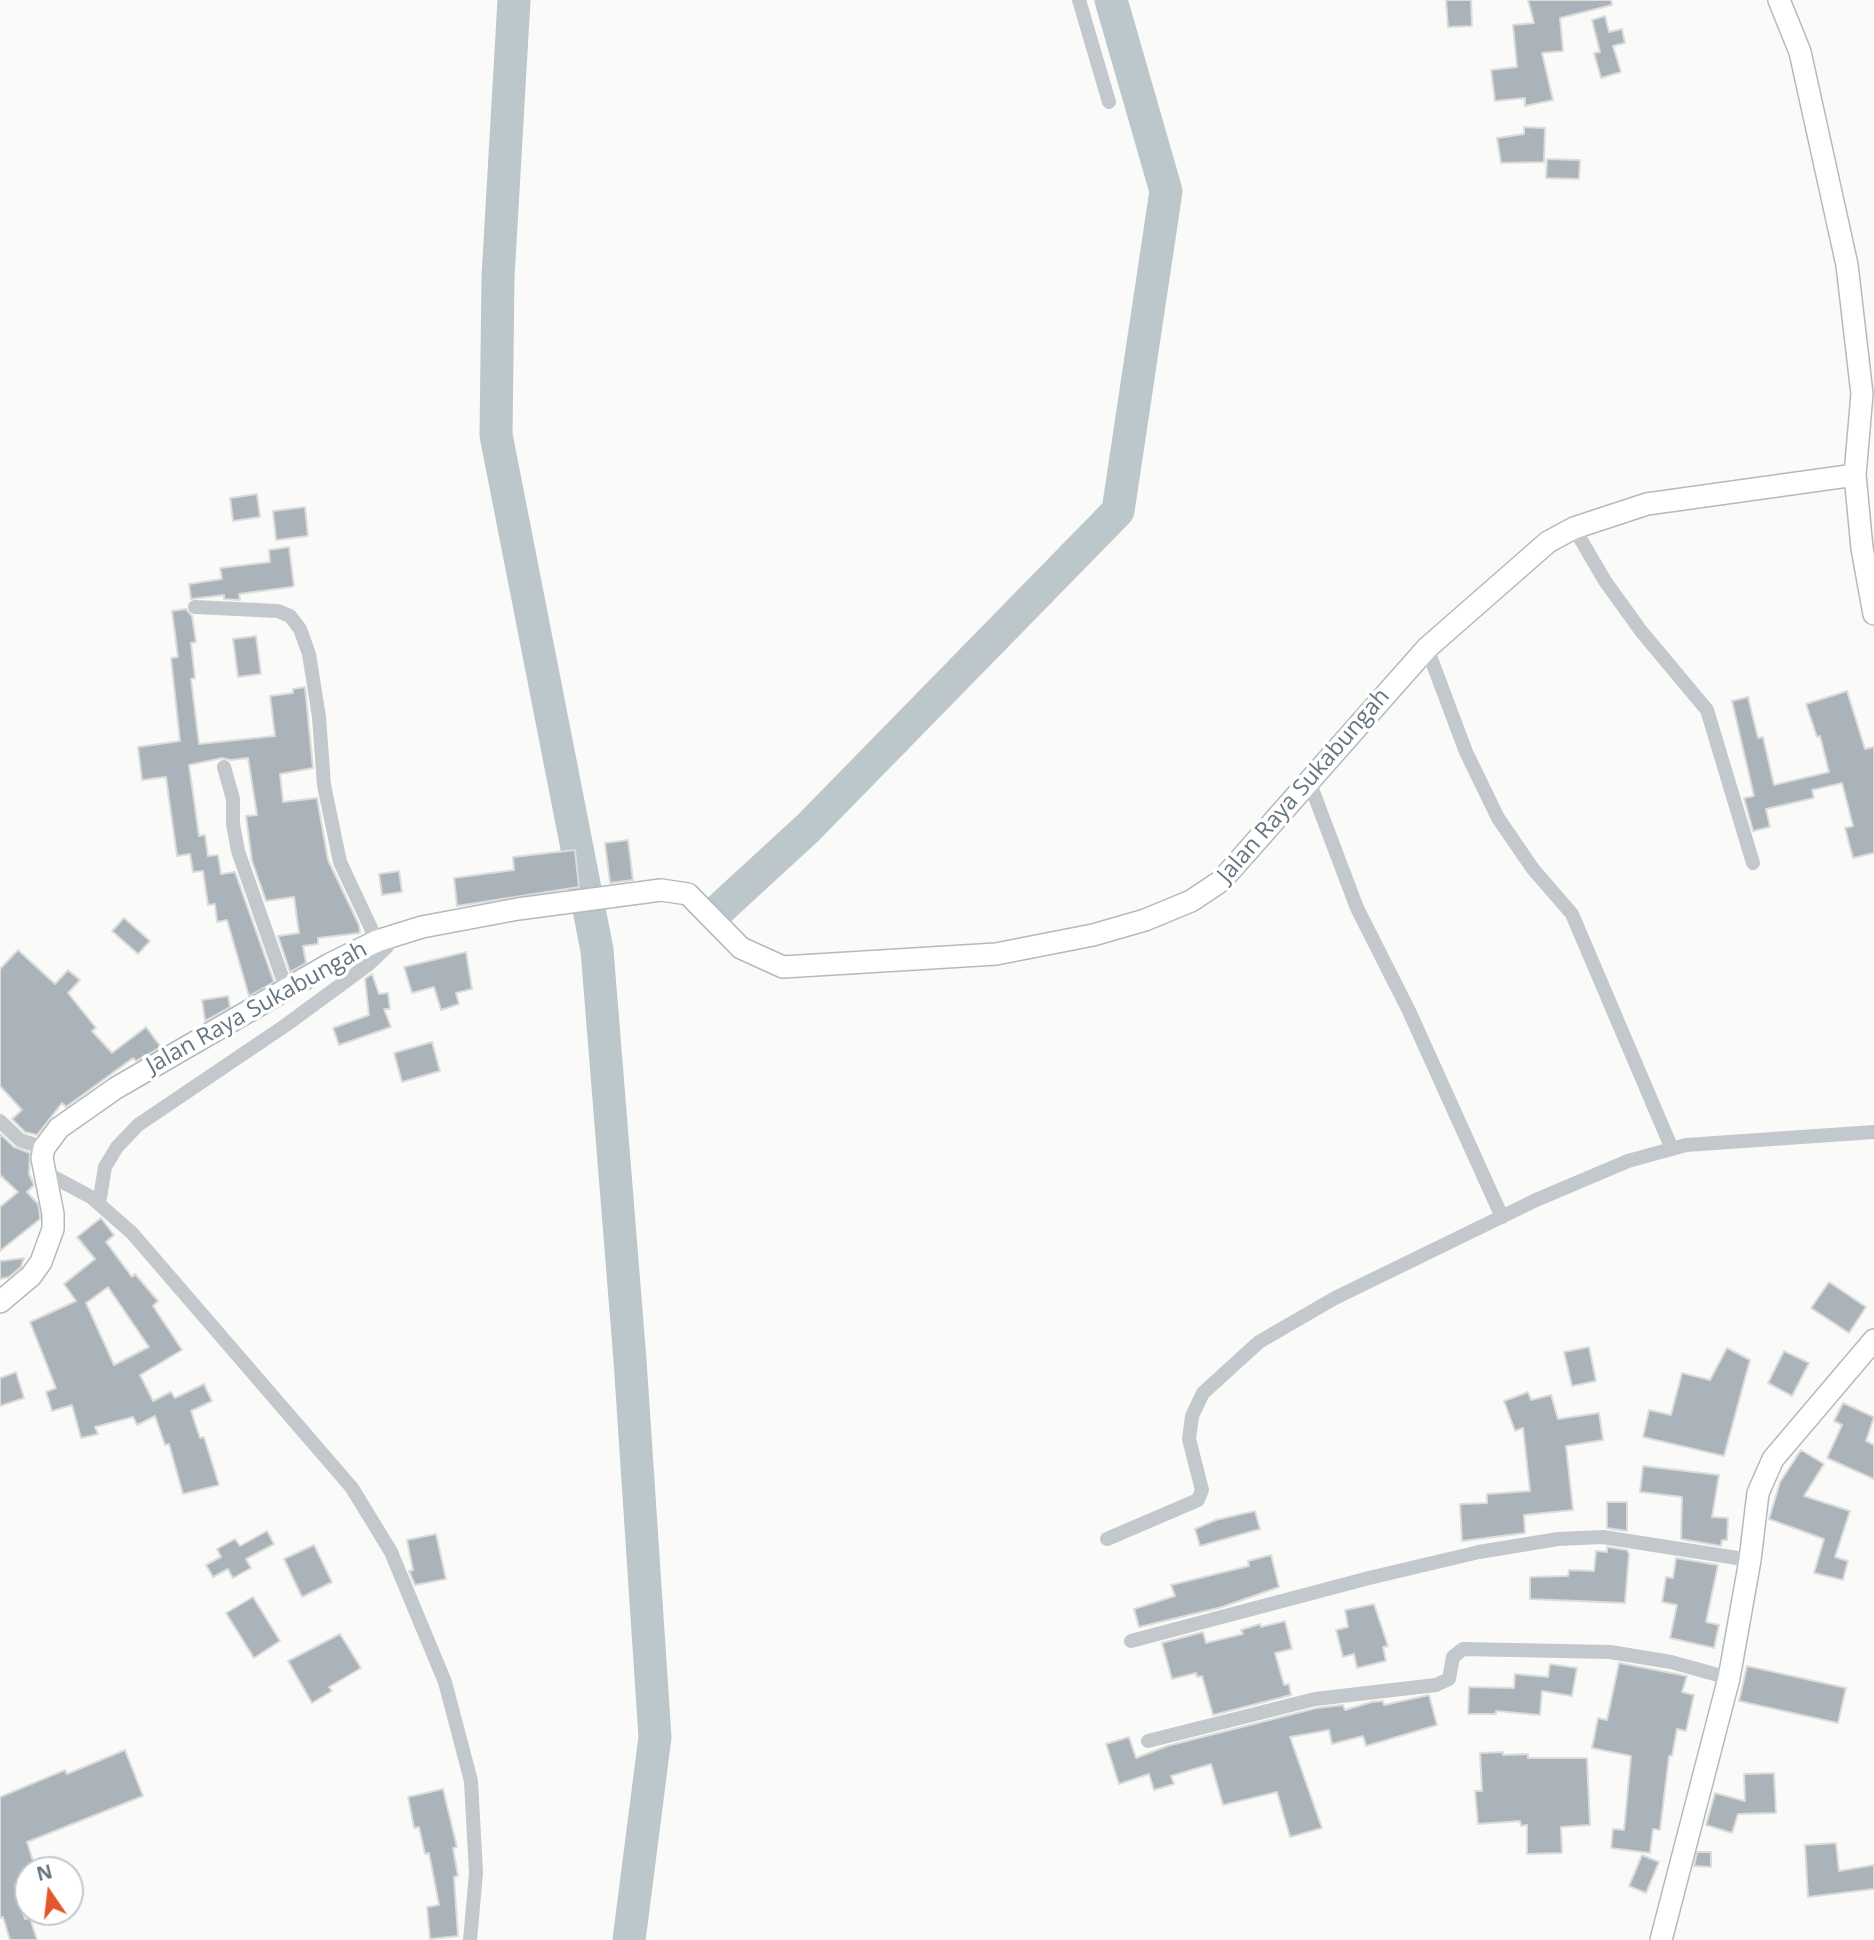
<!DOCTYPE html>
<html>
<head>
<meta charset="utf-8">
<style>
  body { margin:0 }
  #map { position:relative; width:1874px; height:1940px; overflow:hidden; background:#fafaf8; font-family:"Open Sans",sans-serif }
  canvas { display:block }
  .north { position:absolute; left:14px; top:1856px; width:70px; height:70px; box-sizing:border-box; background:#fff; border:2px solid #c1c8cd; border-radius:50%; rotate:346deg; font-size:19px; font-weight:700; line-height:28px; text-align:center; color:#657683 }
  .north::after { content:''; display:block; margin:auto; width:24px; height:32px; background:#e4572e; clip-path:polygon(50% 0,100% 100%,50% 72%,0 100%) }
</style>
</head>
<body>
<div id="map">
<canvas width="1874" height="1940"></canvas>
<div class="north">N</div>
</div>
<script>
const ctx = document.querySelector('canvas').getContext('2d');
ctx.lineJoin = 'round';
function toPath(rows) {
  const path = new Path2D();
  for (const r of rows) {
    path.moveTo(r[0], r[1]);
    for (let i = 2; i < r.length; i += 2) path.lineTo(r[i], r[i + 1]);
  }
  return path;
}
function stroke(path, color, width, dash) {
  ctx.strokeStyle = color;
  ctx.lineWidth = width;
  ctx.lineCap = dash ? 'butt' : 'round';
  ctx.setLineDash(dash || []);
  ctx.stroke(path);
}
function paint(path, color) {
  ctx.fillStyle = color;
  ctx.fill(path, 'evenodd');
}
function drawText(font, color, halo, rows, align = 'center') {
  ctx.font = font + ' "Open Sans",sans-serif';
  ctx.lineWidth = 7;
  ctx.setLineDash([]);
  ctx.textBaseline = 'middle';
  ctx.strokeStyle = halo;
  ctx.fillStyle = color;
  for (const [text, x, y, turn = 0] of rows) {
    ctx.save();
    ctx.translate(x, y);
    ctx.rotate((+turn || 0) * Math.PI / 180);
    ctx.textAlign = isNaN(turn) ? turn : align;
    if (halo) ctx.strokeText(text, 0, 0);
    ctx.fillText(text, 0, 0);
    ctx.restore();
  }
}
const river = toPath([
  [514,0,498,277,496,435,597,950,630,1360,655,1737,629,1940],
  [721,908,808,828,1118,511,1166,191,1111,0]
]);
const building = toPath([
  [1446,0,1471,0,1472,26,1448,27,1446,0],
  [1528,0,1611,0,1612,5,1560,18,1563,51,1542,53,1553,100,1525,106,1525,98,1495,101,1491,70,1517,67,1513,25,1534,23,1528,0],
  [1605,16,1609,32,1622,29,1625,43,1613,46,1621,72,1601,78,1594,53,1600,52,1592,20,1605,16],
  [1524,127,1545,128,1544,162,1501,163,1497,138,1524,134,1524,127],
  [1547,159,1580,160,1579,179,1546,178,1547,159],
  [257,494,260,517,233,521,230,498,257,494],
  [305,507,308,536,276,540,273,511,305,507],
  [289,547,294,586,291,587,239,594,240,600,224,599,224,595,191,599,189,584,222,579,220,568,270,562,269,550,289,547],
  [186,609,192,616,196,642,191,643,195,678,191,679,199,744,275,736,270,696,293,693,293,689,305,687,313,768,280,774,283,802,317,798,328,860,359,925,360,933,318,938,318,944,303,946,306,963,290,972,278,936,299,933,294,897,266,901,252,861,246,816,257,815,248,758,231,760,222,758,189,765,199,836,205,835,208,856,218,855,221,874,235,872,274,982,249,996,227,920,217,922,215,904,208,905,203,871,193,872,190,854,177,856,166,777,142,780,138,747,180,741,171,658,178,657,172,611,186,609],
  [256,636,261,674,238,677,233,639,256,636],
  [1847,691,1865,749,1874,747,1874,853,1853,858,1845,828,1853,826,1842,783,1812,790,1814,798,1766,809,1770,827,1753,831,1744,798,1754,796,1732,701,1748,697,1758,738,1763,737,1774,785,1829,772,1820,736,1817,737,1806,704,1847,691],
  [628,840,633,880,610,883,605,843,628,840],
  [575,850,579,887,457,906,454,878,514,870,513,857,575,850],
  [399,871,402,892,382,895,379,874,399,871],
  [124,918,150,941,138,954,112,931,124,918],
  [18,950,55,984,68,970,80,980,68,993,96,1028,92,1031,112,1053,146,1027,161,1047,136,1061,133,1058,66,1107,62,1103,37,1135,25,1132,12,1119,22,1110,0,1086,0,969,18,950],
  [466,952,472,989,456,993,459,1004,441,1010,434,987,412,993,404,967,466,952],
  [372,974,379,994,388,993,390,1009,384,1009,391,1027,339,1045,333,1028,369,1015,365,979,372,974],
  [228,996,230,1007,205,1021,202,1000,228,996],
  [432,1042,440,1071,402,1082,394,1053,432,1042],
  [0,1134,14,1147,30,1153,29,1174,34,1185,27,1192,38,1204,40,1215,40,1219,0,1251,0,1207,18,1192,0,1175,0,1134],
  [101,1218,114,1235,106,1242,132,1277,135,1274,158,1301,153,1306,182,1350,140,1375,153,1401,171,1392,175,1398,204,1384,212,1401,191,1411,200,1438,204,1437,219,1485,183,1494,169,1444,165,1445,155,1416,137,1425,133,1417,95,1427,98,1434,81,1438,72,1405,52,1411,46,1392,56,1388,30,1322,76,1301,64,1284,95,1259,77,1237,101,1218],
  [108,1287,149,1347,114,1365,86,1303,108,1287],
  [24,1258,21,1267,9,1277,0,1279,0,1261,24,1258],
  [1829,1282,1866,1307,1849,1333,1811,1308,1829,1282],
  [1589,1347,1596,1381,1572,1386,1564,1352,1589,1347],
  [1727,1348,1750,1360,1724,1456,1643,1437,1649,1410,1671,1415,1682,1373,1710,1380,1727,1348],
  [1784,1351,1809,1363,1792,1396,1768,1383,1784,1351],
  [16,1372,24,1398,0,1406,0,1378,16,1372],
  [1528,1392,1531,1400,1551,1395,1558,1419,1599,1413,1603,1440,1566,1446,1573,1510,1524,1515,1525,1533,1462,1541,1460,1504,1487,1503,1487,1494,1530,1491,1523,1428,1515,1431,1504,1401,1528,1392],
  [1843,1403,1874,1417,1866,1441,1874,1445,1874,1479,1827,1458,1842,1425,1834,1421,1843,1403],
  [1801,1450,1824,1464,1804,1496,1850,1511,1835,1557,1848,1561,1843,1580,1814,1573,1824,1539,1769,1519,1780,1482,1801,1450],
  [1643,1466,1719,1475,1712,1517,1728,1518,1727,1540,1722,1540,1721,1546,1681,1539,1682,1497,1640,1492,1643,1466],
  [1607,1502,1627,1502,1627,1531,1607,1528,1607,1502],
  [1255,1511,1260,1529,1200,1546,1195,1529,1216,1520,1255,1511],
  [267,1531,274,1544,246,1559,251,1568,233,1578,228,1569,213,1577,206,1565,221,1557,217,1549,235,1539,240,1546,267,1531],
  [436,1534,446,1579,415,1585,409,1571,413,1570,407,1540,436,1534],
  [314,1545,332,1582,302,1597,284,1559,314,1545],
  [1607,1547,1627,1550,1629,1554,1625,1603,1530,1599,1530,1577,1568,1576,1569,1570,1594,1571,1596,1551,1607,1552,1607,1547],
  [1271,1555,1279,1587,1222,1607,1139,1627,1134,1609,1175,1596,1171,1585,1249,1566,1248,1561,1271,1555],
  [1676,1558,1718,1565,1706,1622,1719,1625,1714,1648,1670,1638,1677,1605,1662,1602,1666,1577,1673,1578,1676,1558],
  [253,1597,280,1641,254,1658,226,1613,253,1597],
  [1374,1604,1388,1646,1383,1647,1386,1661,1357,1668,1354,1654,1343,1657,1336,1630,1348,1627,1345,1610,1374,1604],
  [1285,1621,1292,1649,1275,1653,1284,1685,1289,1684,1291,1695,1213,1715,1202,1676,1197,1677,1196,1673,1172,1679,1162,1643,1203,1632,1206,1643,1243,1634,1241,1630,1260,1624,1261,1627,1285,1621],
  [340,1634,361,1668,329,1687,332,1691,312,1703,288,1661,340,1634],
  [1619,1663,1687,1676,1682,1692,1694,1695,1686,1731,1677,1729,1672,1756,1669,1756,1660,1830,1653,1829,1650,1853,1611,1848,1613,1829,1624,1830,1631,1756,1592,1748,1598,1718,1607,1720,1619,1663],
  [1550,1664,1577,1668,1572,1696,1542,1691,1540,1715,1496,1711,1496,1714,1468,1714,1469,1687,1514,1688,1515,1674,1548,1677,1550,1664],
  [1747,1666,1846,1688,1838,1723,1739,1701,1747,1666],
  [1429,1695,1437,1725,1366,1746,1363,1736,1332,1744,1329,1730,1290,1737,1322,1828,1290,1837,1277,1792,1223,1805,1211,1764,1171,1776,1174,1784,1154,1790,1149,1774,1119,1784,1106,1744,1129,1737,1136,1758,1167,1746,1317,1708,1343,1705,1345,1710,1372,1702,1383,1701,1384,1705,1429,1695],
  [125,1750,143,1796,27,1842,36,1870,28,1870,28,1882,15,1885,25,1919,30,1918,37,1940,10,1940,3,1917,0,1918,0,1797,65,1770,67,1774,125,1750],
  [1503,1752,1503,1755,1528,1754,1528,1758,1587,1758,1590,1825,1561,1827,1562,1853,1527,1854,1527,1825,1521,1826,1520,1821,1478,1824,1475,1791,1482,1791,1480,1753,1503,1752],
  [1774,1773,1776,1813,1738,1814,1732,1833,1706,1825,1715,1793,1745,1801,1744,1774,1774,1773],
  [443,1789,457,1847,453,1848,458,1876,454,1877,458,1936,430,1939,427,1907,439,1905,429,1853,425,1854,419,1827,414,1828,408,1797,443,1789],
  [1836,1843,1839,1871,1874,1865,1874,1889,1808,1897,1805,1845,1836,1843],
  [1697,1852,1711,1852,1711,1867,1694,1866,1697,1852],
  [1642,1855,1659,1862,1646,1893,1629,1886,1642,1855]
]);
const street = toPath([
  [1079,0,1109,102],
  [1574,528,1605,581,1641,631,1707,710,1753,863],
  [195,607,278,611,290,616,300,629,309,654,319,717,324,785,340,862,377,941],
  [1427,648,1466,752,1498,818,1533,869,1572,914,1672,1149],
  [224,767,233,799,233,824,238,851,287,991],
  [1309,781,1357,908,1409,1011,1502,1217],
  [0,1121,20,1140,44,1148],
  [44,1172,91,1197,132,1233,352,1488,391,1552,445,1682,471,1781,476,1873,470,1940],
  [99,1204,105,1167,117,1147,138,1125,286,1025,369,964,387,947,386,938],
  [1107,1539,1198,1500,1202,1490,1189,1439,1192,1416,1203,1393,1259,1342,1335,1298,1536,1200,1628,1161,1686,1145,1874,1132],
  [1131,1641,1369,1578,1479,1552,1558,1539,1603,1537,1750,1560],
  [1148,1741,1315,1699,1436,1685,1449,1679,1453,1657,1463,1649,1610,1652,1671,1662,1729,1678]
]);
const secondary = toPath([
  [1779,0,1800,52,1847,265,1862,394,1855,475,1862,548,1874,614],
  [0,1302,31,1276,41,1262,53,1229,53,1214,42,1158,44,1148,59,1128,116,1088,330,964,377,941,422,927,518,909,661,890,688,894,741,948,783,967,996,954,1093,935,1145,920,1191,901,1221,881,1427,648,1548,542,1574,528,1647,504,1855,475],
  [1661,1940,1729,1678,1750,1560,1758,1493,1773,1459,1874,1340]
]);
const streetNames = [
  ["Jalan Raya Sukabungah",1304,786,-49],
  ["Jalan Raya Sukabungah",257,1008,-29]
];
stroke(river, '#bbc7cb', 33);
paint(building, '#aab3b9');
stroke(building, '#dcdcda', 2);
stroke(secondary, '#b3babf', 24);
stroke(street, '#c3c8cc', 14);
stroke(secondary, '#fff', 21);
drawText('23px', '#657683', '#fff', streetNames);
</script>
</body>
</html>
